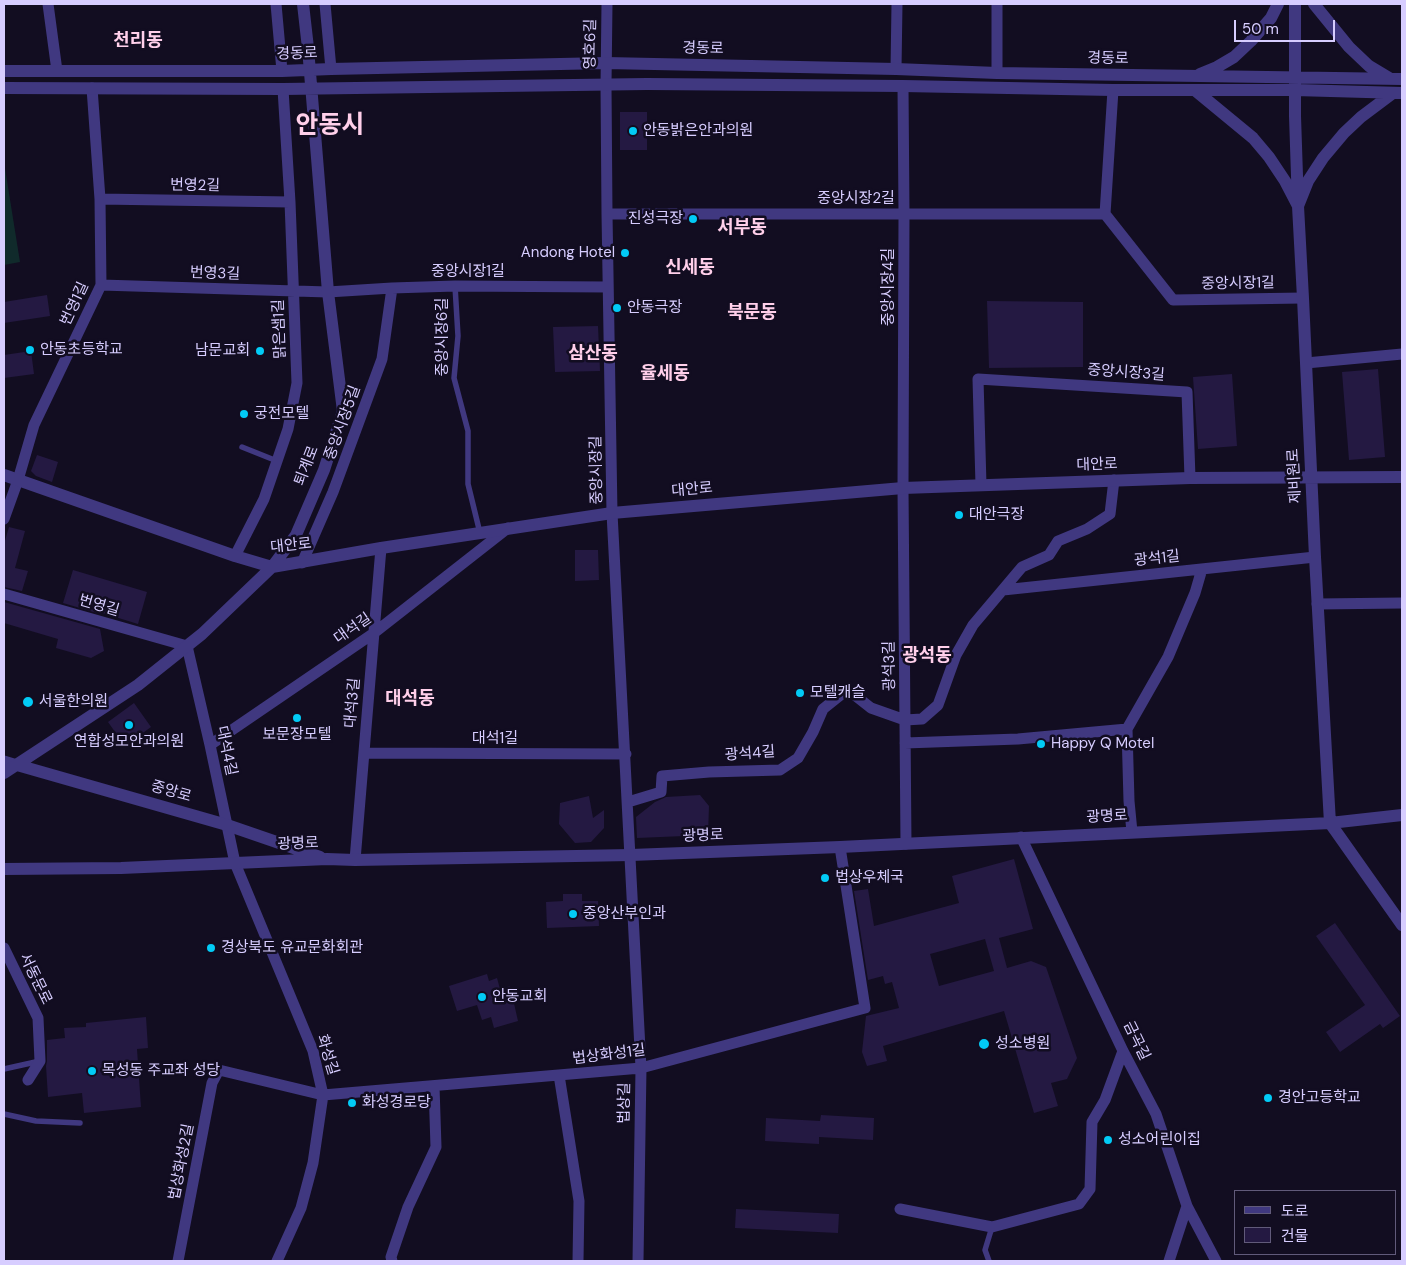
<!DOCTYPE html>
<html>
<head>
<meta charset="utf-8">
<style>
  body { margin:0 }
  #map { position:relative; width:1406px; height:1265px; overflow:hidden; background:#120d21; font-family:"DM Sans","Noto Sans KR",sans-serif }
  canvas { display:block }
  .frame { position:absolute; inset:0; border:5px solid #d7cdff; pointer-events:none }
  .legend { position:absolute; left:1234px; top:1190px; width:162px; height:65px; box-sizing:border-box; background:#120d21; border:1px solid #615a7a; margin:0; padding:6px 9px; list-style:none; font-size:15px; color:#d7cdff }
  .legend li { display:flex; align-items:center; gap:10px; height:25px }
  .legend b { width:25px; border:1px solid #615a7a }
  .scale { position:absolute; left:1234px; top:20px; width:101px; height:22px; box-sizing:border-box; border:2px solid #d7cdff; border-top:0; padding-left:6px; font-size:15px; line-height:18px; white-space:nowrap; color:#d7cdff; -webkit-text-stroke:4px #120d21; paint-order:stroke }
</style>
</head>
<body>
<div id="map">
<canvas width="1406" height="1265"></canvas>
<div class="frame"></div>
<ul class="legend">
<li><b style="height:6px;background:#403880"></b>도로</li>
<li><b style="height:14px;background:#241942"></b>건물</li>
</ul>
<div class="scale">50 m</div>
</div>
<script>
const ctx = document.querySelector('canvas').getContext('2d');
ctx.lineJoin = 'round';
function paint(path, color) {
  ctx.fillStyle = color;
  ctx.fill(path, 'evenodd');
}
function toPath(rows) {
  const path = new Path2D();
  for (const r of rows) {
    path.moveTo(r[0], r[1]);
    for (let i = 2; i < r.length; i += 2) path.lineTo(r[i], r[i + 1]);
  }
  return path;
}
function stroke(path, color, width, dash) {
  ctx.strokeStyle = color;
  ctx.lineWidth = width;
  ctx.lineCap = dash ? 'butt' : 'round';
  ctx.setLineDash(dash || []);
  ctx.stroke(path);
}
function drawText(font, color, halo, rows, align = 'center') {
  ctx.font = font + ' "DM Sans","Noto Sans KR",sans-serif';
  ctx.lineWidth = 5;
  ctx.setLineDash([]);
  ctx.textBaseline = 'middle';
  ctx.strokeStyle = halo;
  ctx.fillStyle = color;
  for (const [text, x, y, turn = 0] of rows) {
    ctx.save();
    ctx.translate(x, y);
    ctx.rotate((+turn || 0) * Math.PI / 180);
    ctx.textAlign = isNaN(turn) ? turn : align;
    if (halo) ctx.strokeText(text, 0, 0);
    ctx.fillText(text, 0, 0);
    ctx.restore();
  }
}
const green = toPath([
  [4,162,20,262,4,265]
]);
const building = toPath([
  [620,112,647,112,647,150,620,150],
  [47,295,50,316,4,323,4,302],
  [987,301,1083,302,1083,367,989,368],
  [598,326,600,371,555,372,553,327],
  [31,351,34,374,4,378,4,355],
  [1378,369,1385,457,1349,460,1342,372],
  [1232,374,1237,446,1198,449,1193,377],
  [37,455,58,462,52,482,36,476,31,471],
  [9,527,25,531,15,568,28,571,22,591,4,587,4,544],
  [575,550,598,550,599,580,575,581],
  [73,570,147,592,138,624,96,611,97,613,63,603],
  [4,602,100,629,104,651,91,658,56,648,58,639,4,623],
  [134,703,151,727,125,746,108,722],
  [700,795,709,806,708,835,637,838,636,817,655,802,666,797],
  [589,796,593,818,604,810,604,828,591,842,575,843,559,824,560,803],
  [1014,859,1033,929,999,938,1007,968,1031,961,1046,967,1077,1058,1067,1079,1051,1083,1058,1106,1034,1113,1004,1011,883,1046,887,1061,867,1066,862,1052,866,1016,899,1008,892,982,885,984,883,976,868,980,854,891,868,889,874,926,959,903,952,876],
  [985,939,994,971,939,986,930,954],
  [563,894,582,894,582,901,598,901,599,926,547,928,546,902,563,901],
  [1335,923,1400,1016,1383,1028,1380,1024,1340,1052,1326,1032,1365,1005,1316,936],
  [487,974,489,981,497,978,500,989,510,986,518,1021,494,1028,491,1017,482,1020,477,1005,457,1011,449,986],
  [146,1017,148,1048,137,1049,141,1107,84,1113,82,1093,48,1097,46,1066,47,1061,47,1040,65,1038,64,1028,86,1027,86,1023],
  [821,1115,874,1118,873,1140,819,1137,819,1144,765,1141,766,1118,820,1121],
  [736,1209,839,1214,838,1233,735,1228]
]);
const service = toPath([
  [455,286,458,336,454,378,468,431,468,484,480,533],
  [242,447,277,461],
  [4,1069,40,1061],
  [4,1114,36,1121,80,1123],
  [989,1261,985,1250,992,1227]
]);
const minor = toPath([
  [48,4,57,71],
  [276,4,282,71],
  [325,4,331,69],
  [607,4,606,85,607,214,612,513,641,1068,638,1261],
  [896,69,897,4],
  [997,73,997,4],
  [903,86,904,214,903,488,906,844],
  [1113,90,1105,214,1173,300,1303,298],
  [100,199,290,202],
  [607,214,1105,214],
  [101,285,328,292,392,288,455,286,608,287],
  [1306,363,1402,354],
  [981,485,978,379,1187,392,1190,478],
  [4,519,18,480,34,425,101,285,100,199,92,88],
  [235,556,264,499,288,429,297,383,290,202,283,89],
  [302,563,333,492,382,359,392,288],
  [1003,590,1315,557],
  [4,594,187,646,210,745,235,863,313,1051,323,1095,313,1163,301,1208,277,1261],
  [1317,604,1402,603],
  [905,743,1018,739,1127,729],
  [210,745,374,633,508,528],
  [364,753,626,754],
  [4,761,17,765],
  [628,802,661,792,662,776,709,772,780,770,798,758,813,732,823,709,843,693,852,693,871,708,905,720,922,719,938,705,956,655,973,625,1022,567,1049,555,1058,541,1087,529,1110,514,1114,480],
  [1132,832,1129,801,1127,729,1168,657,1195,593,1202,569],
  [1021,837,1123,1051,1156,1114,1187,1206,1216,1261],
  [355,860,381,548],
  [4,948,38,1018,40,1061,28,1080],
  [559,1075,579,1201,578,1261],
  [900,1209,992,1227,1079,1204,1090,1189,1092,1122,1105,1100,1123,1051],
  [178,1261,212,1083,219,1070,323,1095,641,1068,865,1008,840,847],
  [392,1261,391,1257,408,1207,436,1147,434,1086],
  [1169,1261,1187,1206]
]);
const tertiary = toPath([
  [1295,4,1295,116,1298,206,1303,298,1315,557,1330,823,1402,925],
  [1314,4,1349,47,1369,66,1389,78],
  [4,71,282,71,331,69,606,63,896,69,997,73,1402,79],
  [1200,74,1217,67,1234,57,1251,41,1271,18,1278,4],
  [4,88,283,89,647,84,903,86,1113,90,1295,90,1402,93],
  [1196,91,1253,138,1269,157,1285,181,1298,206,1308,181,1323,158,1344,133,1361,117,1393,93],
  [4,475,235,556,272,567,381,548,612,513,903,488,1190,478,1402,477],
  [17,765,227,825,320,857],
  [4,773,138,685,202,634,272,567,296,535,324,470,343,411,328,292,308,48,303,4],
  [4,869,121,868,327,859,355,860,631,855,840,847,1330,823,1402,815]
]);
const markers = [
  [633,131,5,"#02cbf6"],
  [693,219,5,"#02cbf6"],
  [625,253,5,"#02cbf6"],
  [617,308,5,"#02cbf6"],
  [30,350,5,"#02cbf6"],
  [260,351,5,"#02cbf6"],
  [244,414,5,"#02cbf6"],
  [959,515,5,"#02cbf6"],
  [800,693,5,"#02cbf6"],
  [28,702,6,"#02cbf6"],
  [297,718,5,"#02cbf6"],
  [129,725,5,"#02cbf6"],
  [1041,744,5,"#02cbf6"],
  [825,878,5,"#02cbf6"],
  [573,914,5,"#02cbf6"],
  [211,948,5,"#02cbf6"],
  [482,997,5,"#02cbf6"],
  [984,1044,6,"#02cbf6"],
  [92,1071,5,"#02cbf6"],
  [1268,1098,5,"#02cbf6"],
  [352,1103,5,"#02cbf6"],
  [1108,1140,5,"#02cbf6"]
];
const streetNames = [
  ["영호6길",591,44,-89],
  ["경동로",703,49,1],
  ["경동로",297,54,-2],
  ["경동로",1108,59,1],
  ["번영2길",195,186,1],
  ["중앙시장2길",856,199],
  ["중앙시장1길",468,272],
  ["번영3길",215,274,2],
  ["중앙시장1길",1238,284,-1],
  ["중앙시장4길",889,287,-90],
  ["번영1길",75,304,-65],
  ["맑은샘1길",280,329,-92],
  ["중앙시장6길",443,337,-90],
  ["중앙시장3길",1126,373,4],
  ["중앙시장5길",343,423,-70],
  ["대안로",1097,465,-2],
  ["퇴계로",307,466,-69],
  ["중앙시장길",597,470,-91],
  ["제비원로",1295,476,-93],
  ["대안로",692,490,-5],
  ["대안로",291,546,-6],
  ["광석1길",1157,559,-6],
  ["번영길",99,606,16],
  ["대석길",353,629,-35],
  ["광석3길",890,666,-91],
  ["대석3길",353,703,-85],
  ["대석1길",495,739],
  ["대석4길",226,751,78],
  ["광석4길",750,754,-4],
  ["중앙로",171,792,16],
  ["광명로",1107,817,-3],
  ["광명로",703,836,-2],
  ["광명로",298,844,-2],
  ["서동문로",35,979,64],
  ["금곡길",1136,1041,64],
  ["화성길",327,1055,73],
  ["법상화성1길",609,1055,-7],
  ["법상길",625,1103,-89],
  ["법상화성2길",182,1162,-79]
];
const poiNames = [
  ["안동밝은안과의원",643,131],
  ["진성극장",683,219,"right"],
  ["Andong Hotel",615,253,"right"],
  ["안동극장",627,308],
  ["안동초등학교",40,350],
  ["남문교회",250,351,"right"],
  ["궁전모텔",254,414],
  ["대안극장",969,515],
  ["모텔캐슬",810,693],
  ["서울한의원",39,702],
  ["보문장모텔",297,735,"center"],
  ["연합성모안과의원",129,742,"center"],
  ["Happy Q Motel",1051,744],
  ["법상우체국",835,878],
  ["중앙산부인과",583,914],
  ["경상북도 유교문화회관",221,948],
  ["안동교회",492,997],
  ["성소병원",995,1044],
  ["목성동 주교좌 성당",102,1071],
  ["경안고등학교",1278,1098],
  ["화성경로당",362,1103],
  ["성소어린이집",1118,1140]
];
const quarterNames = [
  ["천리동",138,41],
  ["서부동",742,228],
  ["신세동",690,268],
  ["북문동",752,313],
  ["삼산동",593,354],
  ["율세동",665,374],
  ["광석동",927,656],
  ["대석동",410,699]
];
const townNames = [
  ["안동시",330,126]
];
paint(green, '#102a2b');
paint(building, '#241942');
stroke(service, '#403880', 5.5);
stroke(minor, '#403880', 11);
stroke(tertiary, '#403880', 12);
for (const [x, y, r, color] of markers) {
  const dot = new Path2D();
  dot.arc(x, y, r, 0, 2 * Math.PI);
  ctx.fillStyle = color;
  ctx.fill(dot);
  stroke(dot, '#120d21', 2);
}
drawText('15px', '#d7cdff', '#120d21', streetNames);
drawText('15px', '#d7cdff', '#120d21', poiNames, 'left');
drawText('bold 18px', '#ffcfea', '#120d21', quarterNames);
drawText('bold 25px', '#ffcfea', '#120d21', townNames);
</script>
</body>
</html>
